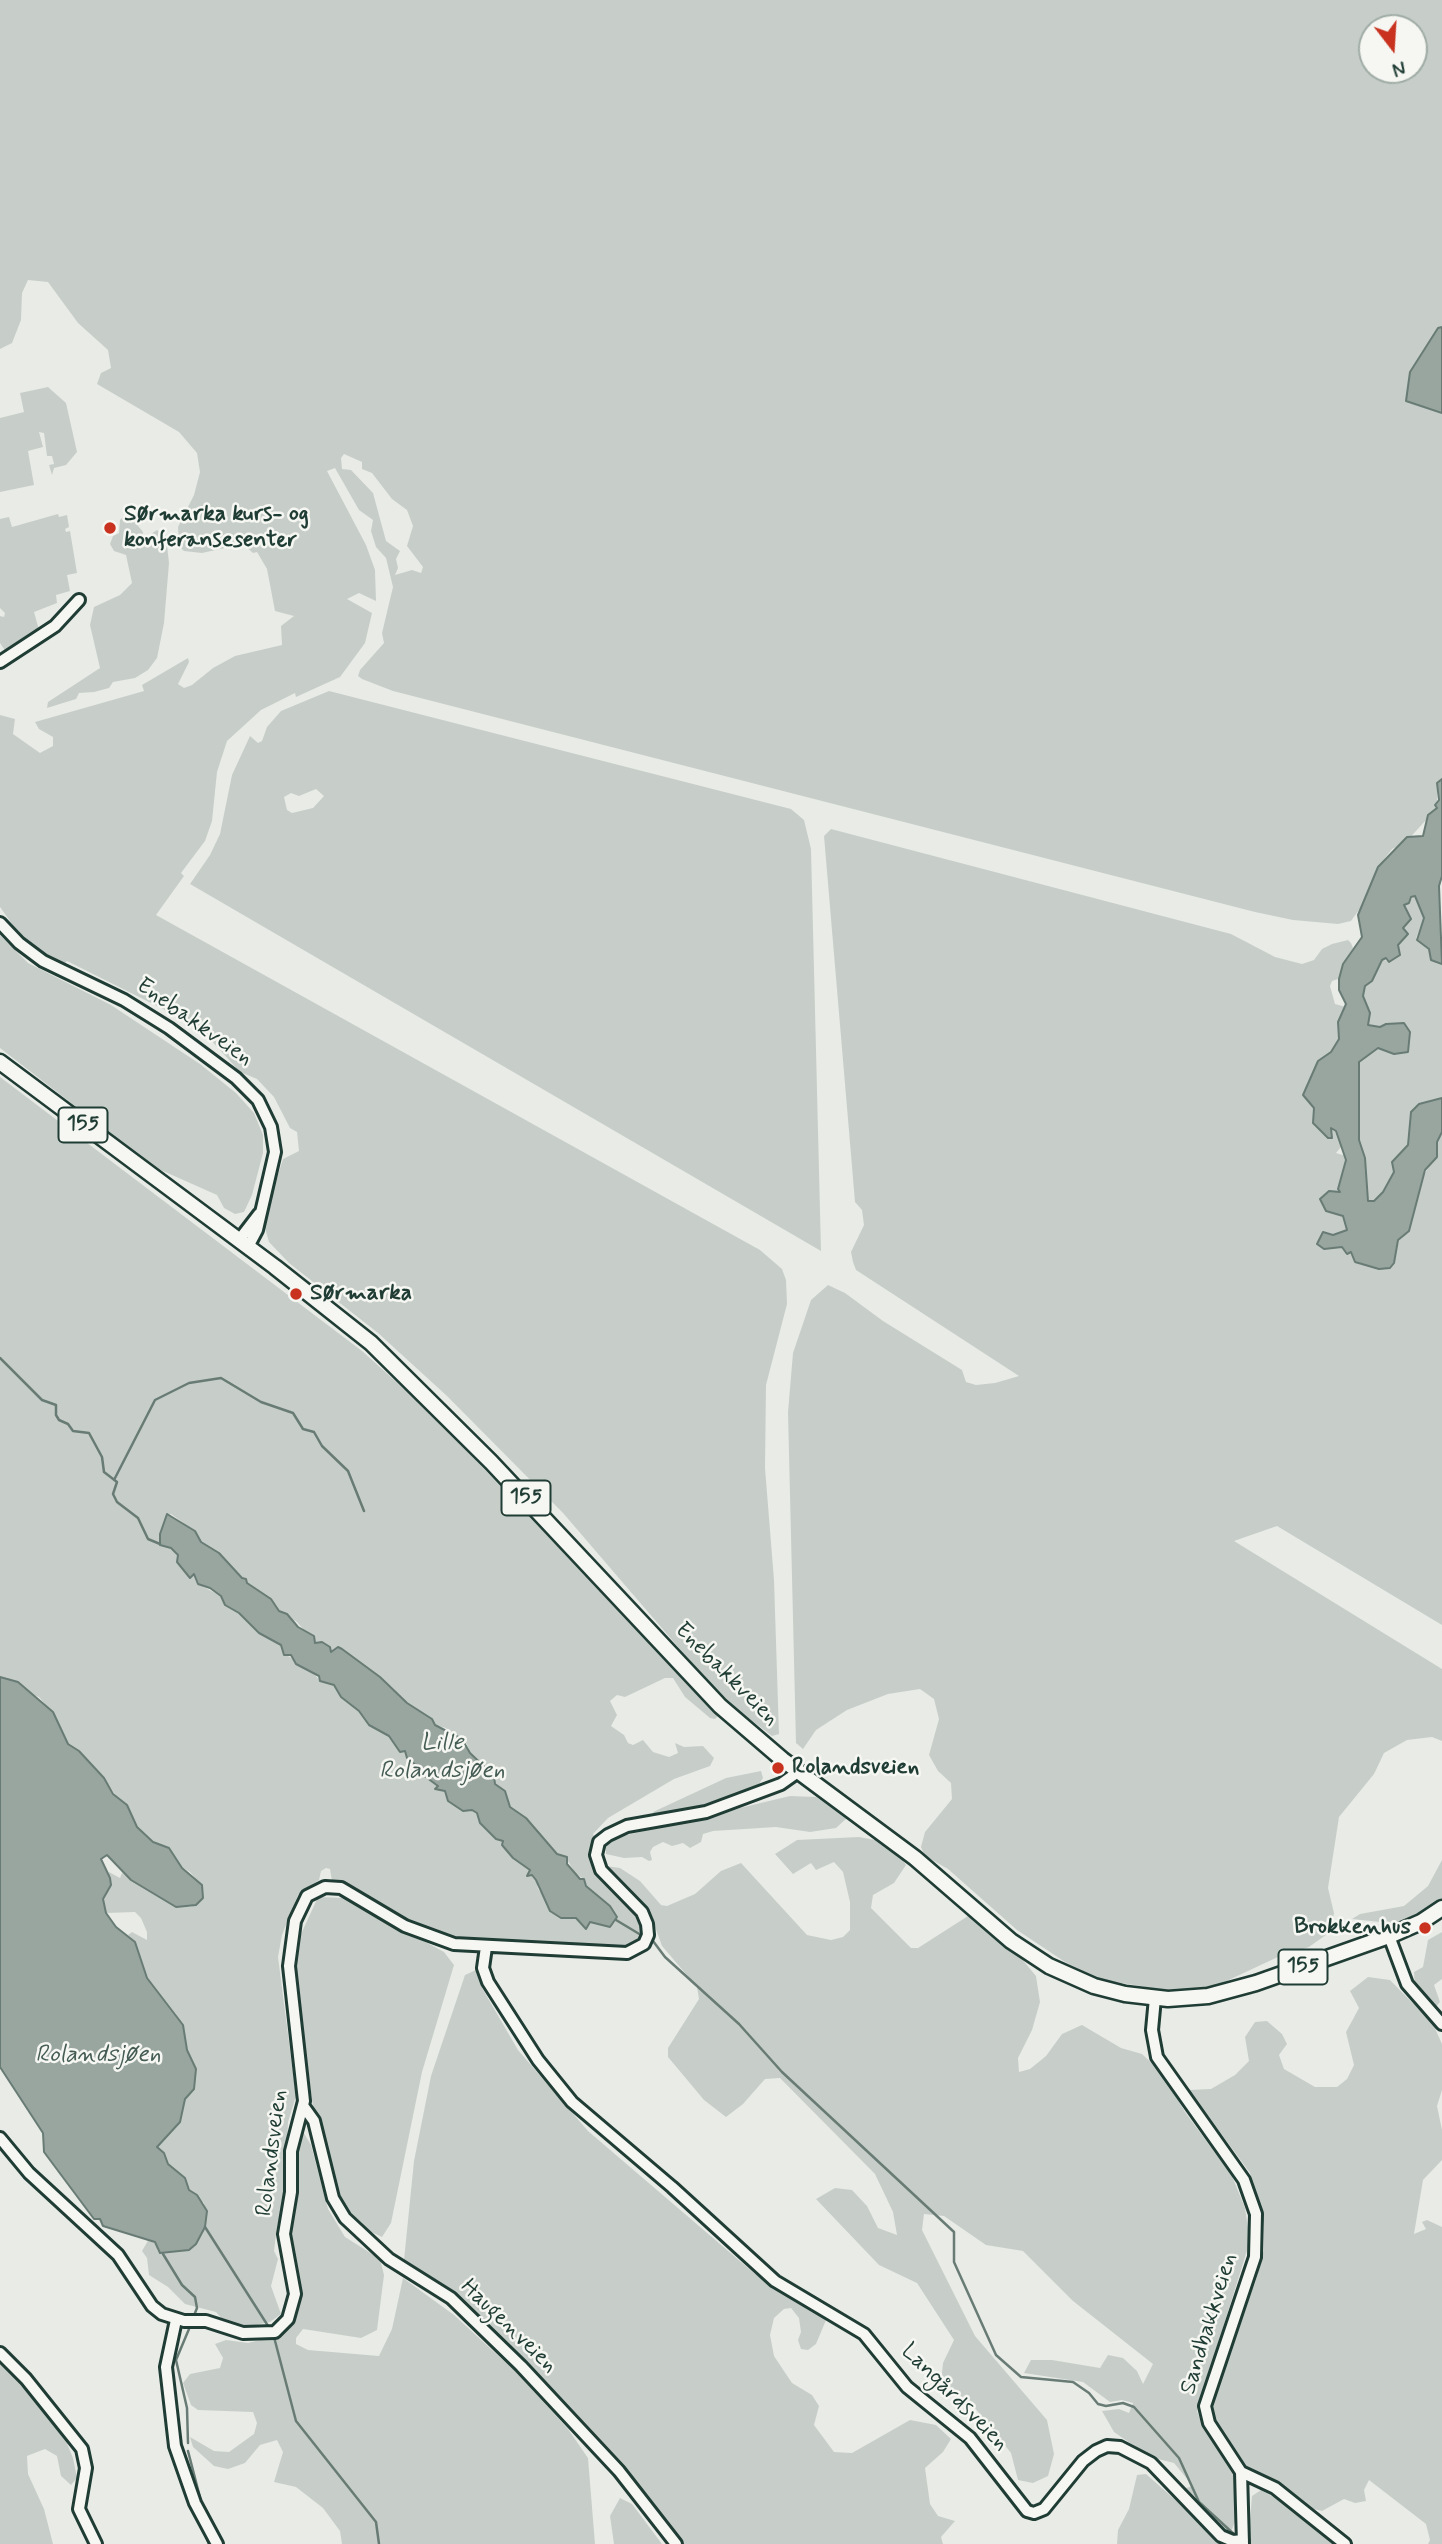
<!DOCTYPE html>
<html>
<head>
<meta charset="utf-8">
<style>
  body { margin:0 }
  #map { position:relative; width:1442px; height:2544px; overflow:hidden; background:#e9ebe7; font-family:Mynerve,sans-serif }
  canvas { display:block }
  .north { position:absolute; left:1358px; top:14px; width:70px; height:70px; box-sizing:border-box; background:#f6f6f2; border:2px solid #a0aca6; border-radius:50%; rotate:163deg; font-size:19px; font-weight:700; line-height:28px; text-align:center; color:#1f3d34 }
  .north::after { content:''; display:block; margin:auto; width:24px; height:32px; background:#c8321e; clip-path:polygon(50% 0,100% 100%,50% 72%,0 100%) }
</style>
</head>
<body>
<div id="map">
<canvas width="1442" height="2544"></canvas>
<div class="north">N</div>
</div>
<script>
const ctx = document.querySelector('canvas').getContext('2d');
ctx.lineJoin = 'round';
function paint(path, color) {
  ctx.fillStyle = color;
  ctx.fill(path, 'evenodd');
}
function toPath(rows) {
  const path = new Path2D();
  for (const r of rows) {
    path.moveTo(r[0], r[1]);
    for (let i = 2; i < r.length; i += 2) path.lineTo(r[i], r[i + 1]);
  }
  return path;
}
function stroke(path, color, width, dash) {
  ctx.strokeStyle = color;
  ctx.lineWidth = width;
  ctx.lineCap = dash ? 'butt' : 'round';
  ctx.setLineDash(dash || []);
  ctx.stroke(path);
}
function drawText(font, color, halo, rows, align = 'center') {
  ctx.font = font + ' Mynerve,sans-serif';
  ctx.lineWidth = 5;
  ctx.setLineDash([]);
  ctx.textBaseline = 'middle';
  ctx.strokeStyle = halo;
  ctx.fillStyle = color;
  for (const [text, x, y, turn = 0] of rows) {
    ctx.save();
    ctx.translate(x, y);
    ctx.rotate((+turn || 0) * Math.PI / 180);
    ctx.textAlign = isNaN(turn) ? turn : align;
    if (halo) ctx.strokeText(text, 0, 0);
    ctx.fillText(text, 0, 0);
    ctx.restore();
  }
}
const green = toPath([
  [0,0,1442,0,1442,327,1438,328,1410,371,1407,401,1442,413,1442,779,1437,783,1437,808,1405,843,1392,849,1378,867,1364,903,1351,921,1338,924,1293,920,1255,912,393,691,362,679,358,676,360,670,384,643,382,633,393,587,386,558,376,547,371,531,373,520,359,510,335,468,327,471,366,545,375,570,376,601,359,593,347,599,372,613,365,643,340,677,296,697,295,693,261,710,227,741,217,772,212,821,205,841,181,873,184,876,156,915,760,1250,782,1269,786,1280,787,1304,766,1385,765,1468,774,1580,779,1734,772,1736,738,1710,703,1676,563,1513,447,1396,378,1333,289,1263,269,1242,263,1221,283,1159,299,1151,297,1132,290,1128,274,1097,257,1079,240,1072,209,1038,177,1016,67,961,61,967,8,927,12,924,0,907,0,715,15,719,13,734,40,753,53,746,53,737,39,729,35,722,144,691,142,685,188,658,189,662,178,684,184,688,192,685,213,668,235,656,282,645,281,626,294,616,275,611,267,569,257,552,253,553,243,544,202,553,184,551,179,546,178,527,194,495,200,472,197,453,179,432,97,384,101,373,111,368,108,350,78,323,48,282,28,280,22,293,21,320,12,343,0,349],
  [1372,28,1414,28,1414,70,1372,70],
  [344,454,362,462,362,469,372,473,392,499,407,510,413,526,407,546,423,567,421,573,412,570,395,575,398,568,396,559,400,551,386,541,373,493,351,470,342,469,341,458],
  [48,387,66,403,77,452,66,465,54,468,52,475,49,465,54,464,52,456,47,456,44,433,39,432,43,447,28,451,34,485,0,492,0,418,24,412,20,393],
  [58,514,59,517,67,515,69,527,65,529,66,532,70,531,77,573,67,575,70,591,56,595,57,603,34,612,39,630,6,652,0,643,0,616,4,617,5,613,0,608,0,519,9,517,12,527],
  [124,516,130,516,143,532,142,540,157,530,166,536,169,563,164,623,157,658,148,670,135,678,113,682,109,688,94,692,79,693,76,699,47,708,48,702,100,668,90,625,94,607,120,595,132,583,126,555,114,551,110,544,113,536,119,533,120,520],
  [329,691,791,809,804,820,811,849,821,1251,190,884,210,855,220,834,232,775,250,736,258,743,262,741,267,727,281,711],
  [316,789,324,796,313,808,292,813,287,810,284,797,291,793,299,796],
  [831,829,1231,934,1275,957,1302,964,1314,960,1322,949,1332,944,1348,940,1351,943,1353,948,1343,964,1341,978,1332,981,1330,986,1335,1004,1346,1007,1338,1022,1339,1039,1331,1052,1318,1061,1304,1096,1314,1108,1315,1126,1330,1138,1330,1129,1336,1131,1341,1147,1336,1153,1346,1156,1346,1160,1338,1189,1341,1192,1328,1212,1343,1216,1347,1230,1333,1235,1326,1232,1327,1249,1342,1246,1346,1253,1351,1252,1355,1262,1360,1264,1379,1269,1392,1266,1398,1240,1409,1231,1423,1176,1438,1153,1437,1142,1442,1132,1442,1625,1277,1526,1234,1541,1442,1669,1442,1741,1432,1737,1407,1740,1384,1753,1374,1774,1339,1817,1328,1888,1334,1913,1330,1932,1309,1947,1280,1956,1218,1985,1178,1992,1102,1980,1065,1962,1017,1930,948,1869,925,1856,921,1847,925,1832,952,1799,951,1783,938,1771,929,1755,939,1719,934,1699,920,1689,888,1694,847,1710,816,1730,803,1749,796,1743,788,1412,793,1353,811,1300,828,1285,845,1293,883,1321,962,1370,966,1382,976,1385,995,1383,1019,1376,856,1270,853,1262,851,1252,864,1225,862,1210,855,1202,824,836],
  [1415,896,1424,918,1416,938,1429,949,1430,956,1437,963,1442,964,1442,1098,1414,1108,1410,1116,1408,1145,1394,1160,1394,1172,1383,1192,1371,1202,1365,1195,1365,1158,1359,1140,1359,1062,1378,1048,1394,1054,1408,1052,1410,1032,1391,1024,1381,1027,1368,1025,1370,1013,1363,996,1365,986,1372,981,1382,960,1392,961,1400,955,1398,945,1408,934,1403,928,1411,919,1404,905],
  [0,935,28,963,111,1005,200,1064,236,1093,254,1113,263,1135,263,1153,252,1195,244,1212,235,1214,224,1208,217,1195,154,1167,0,1048],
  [0,1077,362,1351,431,1413,718,1716,715,1719,710,1718,685,1697,673,1678,665,1678,625,1697,617,1695,610,1701,617,1715,611,1726,624,1735,628,1743,633,1745,643,1740,653,1752,669,1757,678,1753,675,1743,684,1747,703,1746,714,1758,710,1766,674,1779,608,1818,593,1834,595,1838,589,1852,596,1872,640,1920,641,1935,634,1944,616,1948,462,1942,403,1920,332,1881,330,1869,326,1868,321,1871,319,1880,298,1895,282,1935,278,1957,296,2096,288,2122,284,2201,277,2226,274,2251,278,2259,271,2286,281,2314,270,2322,246,2327,223,2320,216,2312,185,2304,168,2287,149,2275,147,2258,142,2251,149,2239,156,2244,158,2251,206,2220,204,2203,189,2190,185,2178,168,2164,164,2153,157,2147,177,2125,185,2099,194,2089,196,2069,187,2050,183,2025,147,1978,135,1942,128,1935,132,1932,147,1940,147,1932,141,1918,135,1912,106,1913,103,1899,109,1872,120,1878,122,1873,126,1874,153,1893,191,1907,203,1887,190,1872,182,1867,169,1848,153,1842,137,1827,104,1778,79,1751,68,1744,50,1710,39,1697,28,1693,18,1682,0,1677],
  [171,1514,195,1531,201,1542,219,1553,246,1583,271,1599,279,1611,297,1622,315,1643,322,1642,331,1652,338,1647,342,1649,380,1677,407,1703,432,1719,435,1725,446,1728,467,1744,470,1753,494,1776,495,1784,506,1796,510,1807,526,1818,557,1854,565,1856,575,1873,585,1880,586,1886,611,1908,616,1920,610,1927,590,1922,584,1927,575,1917,546,1905,548,1902,538,1889,536,1880,532,1875,528,1876,530,1870,512,1858,502,1844,504,1841,480,1823,477,1813,473,1810,463,1811,448,1801,445,1791,436,1789,438,1786,422,1774,405,1751,399,1750,389,1736,369,1725,359,1711,340,1697,334,1685,320,1681,310,1669,283,1653,281,1645,259,1633,239,1613,225,1605,221,1596,198,1584,194,1574,190,1578,177,1562,178,1555,171,1548,160,1546,162,1527,165,1518],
  [761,1771,763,1778,759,1784,675,1816,655,1817,653,1812,726,1778],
  [790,1796,816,1797,847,1818,836,1828,810,1832,776,1827,713,1831,703,1834,701,1842,690,1848,683,1843,672,1846,663,1842,653,1847,650,1852,652,1860,649,1861,642,1857,624,1858,606,1854,606,1844,623,1836],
  [859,1837,875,1840,900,1856,906,1865,894,1883,873,1895,871,1908,911,1948,918,1948,968,1916,1021,1958,1036,1976,1040,2002,1032,2030,1018,2058,1019,2072,1030,2069,1046,2056,1062,2034,1082,2025,1121,2048,1142,2054,1162,2073,1185,2112,1232,2176,1245,2208,1250,2241,1197,2411,1203,2427,1233,2472,1236,2483,1236,2518,1230,2535,1222,2533,1189,2496,1186,2488,1193,2486,1174,2463,1150,2457,1114,2432,1102,2411,1119,2409,1129,2413,1133,2403,1122,2400,1110,2402,1083,2382,1024,2373,1031,2360,1052,2360,1100,2368,1108,2355,1123,2358,1137,2371,1143,2384,1153,2364,1073,2301,1023,2251,986,2245,944,2216,924,2214,922,2230,975,2336,1047,2420,1054,2454,1048,2476,1033,2483,1018,2480,1011,2453,971,2403,941,2382,943,2363,954,2340,917,2283,879,2265,816,2199,835,2188,852,2190,867,2206,878,2228,897,2235,893,2212,875,2174,780,2078,765,2079,743,2104,726,2117,704,2100,668,2057,668,2048,699,1999,697,1987,662,1946,650,1913,607,1872,606,1866,620,1868,640,1881,661,1905,667,1906,695,1894,721,1871,741,1863,807,1935,831,1940,843,1937,850,1930,850,1902,843,1872,834,1862,816,1870,811,1863,793,1874,775,1854,797,1840],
  [1442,1860,1442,1899,1422,1914,1399,1924,1352,1919,1360,1914,1404,1906,1428,1886],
  [318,1897,345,1898,444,1952,454,1965,422,2072,391,2223,382,2237,365,2229,340,2201,323,2132,313,2107,294,1969,296,1945],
  [1442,1932,1442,1979,1434,1985,1440,2002,1436,2007,1426,2003,1415,1990,1414,1972,1423,1967,1428,1940],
  [476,1970,482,1988,518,2050,588,2131,755,2274,826,2320,816,2344,808,2350,801,2349,798,2340,801,2332,799,2318,791,2308,784,2309,774,2318,770,2335,774,2356,792,2383,812,2395,819,2406,814,2425,834,2452,852,2453,910,2420,936,2425,951,2439,943,2452,925,2468,930,2504,938,2516,955,2521,941,2537,943,2544,682,2544,578,2419,522,2358,442,2287,404,2260,414,2161,431,2076,465,1975],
  [1368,1977,1390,1980,1433,2024,1442,2044,1442,2090,1437,2106,1442,2130,1442,2160,1423,2180,1414,2234,1426,2229,1422,2222,1427,2220,1442,2227,1442,2544,1428,2544,1430,2540,1426,2524,1369,2480,1364,2490,1366,2501,1355,2503,1344,2499,1322,2511,1305,2507,1280,2487,1250,2470,1233,2455,1216,2427,1210,2402,1222,2361,1255,2283,1264,2250,1264,2225,1250,2173,1189,2090,1211,2089,1235,2075,1249,2061,1245,2037,1255,2022,1267,2021,1282,2034,1287,2044,1279,2055,1284,2069,1315,2087,1337,2087,1347,2079,1354,2065,1346,2032,1359,2008,1350,1991],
  [302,2130,311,2145,328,2209,345,2237,380,2259,384,2275,377,2330,361,2338,303,2329,296,2338,296,2344,308,2350,379,2356,392,2329,403,2278,454,2315,515,2371,568,2429,588,2458,595,2544,342,2544,340,2531,323,2508,296,2487,274,2482,283,2452,277,2440,260,2445,245,2463,228,2469,214,2466,193,2447,190,2437,214,2451,229,2452,254,2434,257,2423,253,2412,198,2410,191,2405,183,2383,190,2374,220,2368,223,2358,215,2344,226,2340,248,2343,276,2336,288,2329,295,2317,298,2302,290,2239,297,2197,297,2154],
  [0,2364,29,2394,66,2441,73,2458,77,2478,71,2485,61,2476,57,2456,45,2449,27,2456,28,2474,44,2509,53,2544,0,2544],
  [1146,2474,1180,2504,1221,2544,1117,2544,1118,2530,1129,2509,1137,2475],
  [1261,2490,1277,2499,1338,2544,1248,2544,1252,2496],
  [620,2498,632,2504,662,2544,614,2544,610,2516]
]);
const water = toPath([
  [1442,327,1442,413,1406,401,1410,372,1438,328,1442,327],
  [1442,779,1442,876,1439,886,1442,964,1431,960,1429,949,1417,940,1424,918,1415,896,1411,897,1409,903,1404,905,1411,919,1403,928,1408,934,1398,945,1400,955,1389,962,1386,958,1382,960,1372,981,1365,986,1363,996,1370,1013,1368,1025,1380,1027,1386,1024,1404,1023,1410,1032,1408,1052,1394,1054,1378,1048,1359,1062,1359,1140,1365,1158,1368,1201,1374,1201,1383,1192,1394,1172,1392,1162,1408,1145,1411,1112,1419,1104,1442,1098,1442,1132,1437,1142,1437,1157,1425,1170,1409,1231,1398,1240,1394,1263,1390,1268,1379,1269,1355,1262,1351,1252,1347,1254,1342,1247,1324,1249,1317,1244,1323,1232,1333,1235,1347,1230,1343,1216,1326,1211,1320,1199,1329,1191,1340,1192,1338,1189,1346,1160,1336,1131,1331,1128,1332,1138,1328,1138,1313,1123,1314,1108,1303,1095,1318,1061,1331,1052,1339,1039,1338,1022,1346,1004,1339,990,1339,979,1343,964,1362,937,1358,915,1378,867,1407,837,1423,836,1428,815,1437,808,1435,805,1439,800,1437,783,1442,779],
  [167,1514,195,1531,201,1542,219,1553,242,1578,246,1579,247,1583,271,1599,279,1611,287,1614,298,1627,314,1636,315,1643,322,1642,330,1647,331,1652,338,1647,342,1649,380,1677,407,1703,432,1719,435,1725,462,1739,470,1753,494,1776,495,1784,505,1791,510,1807,526,1818,557,1854,567,1857,567,1864,580,1879,584,1879,586,1886,610,1906,617,1917,610,1927,590,1922,586,1929,576,1918,561,1918,550,1911,536,1880,532,1875,527,1876,530,1870,513,1858,502,1845,503,1841,496,1839,480,1823,477,1813,472,1810,463,1811,448,1801,445,1791,435,1789,438,1786,419,1772,418,1767,407,1758,405,1751,400,1752,389,1736,369,1725,359,1711,341,1697,334,1685,320,1681,319,1676,296,1664,291,1655,284,1655,281,1645,259,1633,239,1613,225,1605,221,1596,210,1588,198,1584,194,1574,190,1578,177,1562,178,1555,171,1548,160,1545,160,1534,167,1514],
  [0,1677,18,1682,53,1712,68,1744,79,1751,104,1778,113,1794,127,1805,137,1827,153,1842,169,1848,182,1868,202,1885,203,1898,196,1905,176,1907,131,1880,107,1855,101,1859,110,1878,111,1885,103,1899,106,1913,116,1927,135,1942,147,1978,183,2025,187,2050,196,2069,194,2089,185,2099,180,2122,157,2147,164,2153,168,2164,185,2178,189,2190,197,2195,207,2211,205,2227,196,2244,189,2250,160,2253,155,2242,103,2226,100,2219,94,2219,44,2152,43,2133,0,2067,0,1677]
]);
const stream = toPath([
  [0,1358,42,1400,56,1405,56,1415,59,1420,68,1424,73,1431,89,1433,102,1457,104,1472,117,1482,113,1494,117,1502,138,1518,148,1539,160,1544],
  [114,1480,155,1400,189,1383,221,1378,261,1402,293,1413,303,1429,314,1432,322,1446,348,1471,364,1511],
  [616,1920,641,1935],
  [653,1941,665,1957,739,2024,782,2072,954,2232,954,2262,996,2355,1021,2377,1073,2382,1089,2393,1098,2404,1106,2406,1123,2403,1134,2407,1179,2458,1199,2502,1236,2536],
  [205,2227,270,2329],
  [163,2254,182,2285,195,2297,197,2308,193,2318],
  [274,2337,296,2421,376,2522,379,2544],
  [188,2443,187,2408,176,2360,189,2329],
  [188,2451,203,2509],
  [199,2520,209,2544]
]);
const minor = toPath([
  [0,662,55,626,79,600],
  [0,923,19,943,43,961,124,1000,169,1028,236,1078,258,1100,271,1127,275,1152,257,1230,248,1247],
  [239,1240,259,1214],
  [1389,1936,1407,1984,1442,2024],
  [486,1947,483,1968,488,1982,538,2060,572,2102,672,2187,775,2281,864,2334,907,2387,970,2438,1027,2511,1034,2513,1044,2509,1083,2461,1096,2451,1107,2446,1120,2447,1151,2463,1221,2536,1233,2541,1243,2540],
  [1155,1998,1152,2030,1157,2057,1244,2180,1256,2214,1255,2257,1205,2406,1209,2423,1241,2472,1243,2544],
  [304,2107,314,2121,333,2198,345,2218,389,2259,451,2298,521,2366,619,2471,676,2544],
  [0,2138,29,2173,118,2255,152,2306,162,2314,184,2321,206,2321,243,2333,275,2332,288,2319,295,2294,284,2234,291,2192,291,2151,304,2101,289,1966,295,1921,307,1896,325,1887,341,1888,405,1926,454,1944,627,1953,644,1944,648,1935,647,1924,642,1912,601,1870,596,1855,599,1842,608,1835,627,1826,706,1812,781,1784,798,1772],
  [176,2320,166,2367,175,2446,195,2503,217,2544],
  [0,2353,26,2379,82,2449,86,2468,79,2509,96,2544],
  [1241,2472,1275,2488,1345,2544]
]);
const major = toPath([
  [0,1062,275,1267,371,1343,491,1462,720,1706,783,1760,915,1858,1011,1941,1049,1966,1094,1986,1125,1994,1168,1999,1208,1996,1256,1983,1389,1936,1421,1922,1442,1908]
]);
const markers = [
  [110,528,7,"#c8321e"],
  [296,1294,7,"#c8321e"],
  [778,1768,7,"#c8321e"],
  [1425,1928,7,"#c8321e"]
];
const shields = [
  [83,1125,49],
  [526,1498,49],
  [1303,1967,49]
];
const shieldNames = [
  ["155",83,1125],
  ["155",526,1498],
  ["155",1303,1967]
];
const poiNames = [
  ["Sørmarka kurs- og",124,515],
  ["konferansesenter",124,541],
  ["Sørmarka",310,1294],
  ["Rolandsveien",792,1768],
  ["Brokkenhus",1411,1928,"right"]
];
const streetNames = [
  ["Enebakkveien",194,1023,35],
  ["Enebakkveien",726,1675,45],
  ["Rolandsveien",273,2153,-83],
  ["Sandbakkveien",1210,2324,-73],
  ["Haugenveien",508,2327,44],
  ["Langårdsveien",954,2398,45]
];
const waterNames = [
  ["Lille",442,1744],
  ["Rolandsjøen",442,1772],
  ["Rolandsjøen",98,2056]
];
paint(green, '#c7cec9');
paint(water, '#99a6a0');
stroke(water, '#687c75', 2);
stroke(stream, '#687c75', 2.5);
stroke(minor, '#1f3d34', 16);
stroke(major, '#1f3d34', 19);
stroke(minor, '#f6f6f2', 10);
stroke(major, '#f6f6f2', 14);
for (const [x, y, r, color] of markers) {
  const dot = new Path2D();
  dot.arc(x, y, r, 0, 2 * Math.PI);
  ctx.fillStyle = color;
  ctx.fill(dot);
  stroke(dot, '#f6f6f2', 2.5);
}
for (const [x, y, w] of shields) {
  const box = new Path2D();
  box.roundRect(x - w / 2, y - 17.5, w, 35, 5);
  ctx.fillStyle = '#f6f6f2';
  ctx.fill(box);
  stroke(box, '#1f3d34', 2);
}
drawText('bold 21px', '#1f3d34', null, shieldNames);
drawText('bold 23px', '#1f3d34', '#f6f6f2', poiNames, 'left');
drawText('23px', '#1f3d34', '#f6f6f2', streetNames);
drawText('italic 24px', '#445c54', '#f6f6f2', waterNames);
</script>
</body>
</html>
